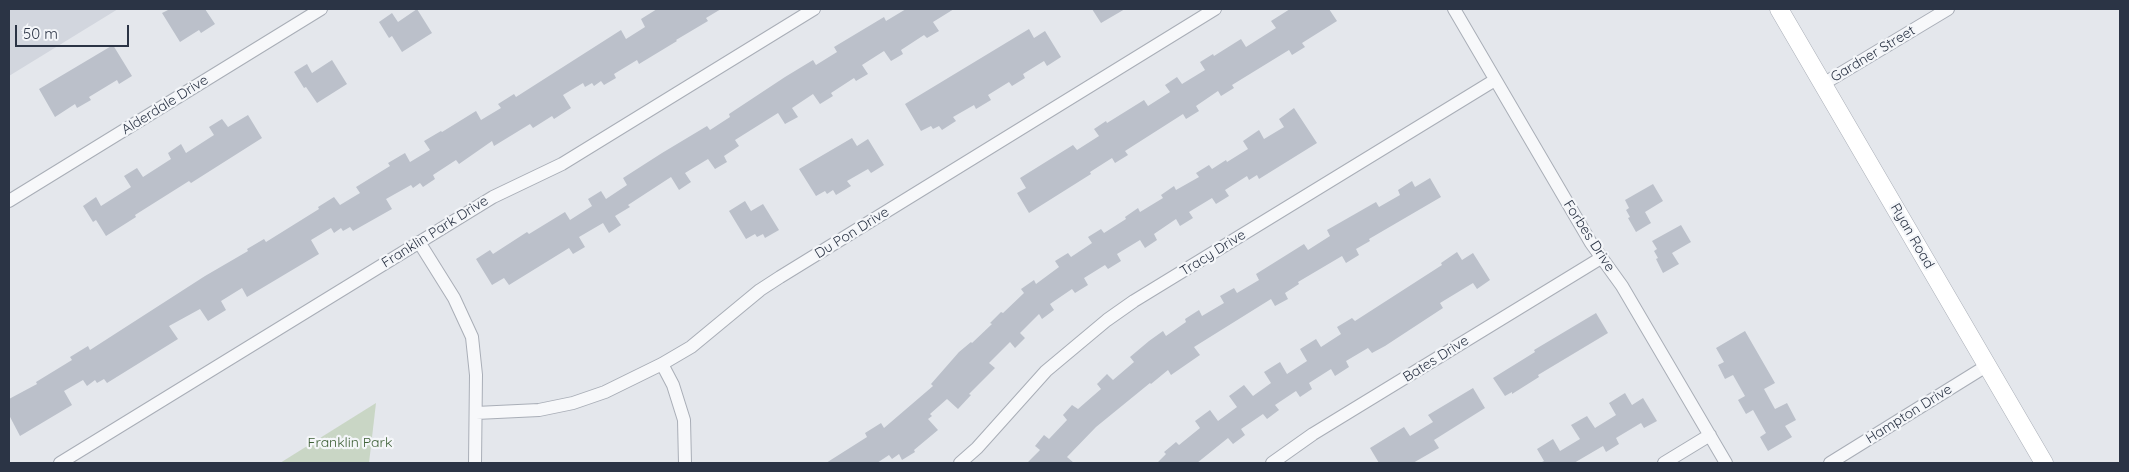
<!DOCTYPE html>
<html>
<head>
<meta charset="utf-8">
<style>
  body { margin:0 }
  #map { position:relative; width:2129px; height:472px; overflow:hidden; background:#e4e7ec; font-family:Quicksand,sans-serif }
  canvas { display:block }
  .frame { position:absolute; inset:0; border:10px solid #2b3445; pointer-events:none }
  .scale { position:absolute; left:15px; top:25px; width:114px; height:22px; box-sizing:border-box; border:2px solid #2b3445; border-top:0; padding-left:6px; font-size:15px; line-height:18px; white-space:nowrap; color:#2b3445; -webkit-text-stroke:4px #f4f6f9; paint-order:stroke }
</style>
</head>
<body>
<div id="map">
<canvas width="2129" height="472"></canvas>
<div class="frame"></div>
<div class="scale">50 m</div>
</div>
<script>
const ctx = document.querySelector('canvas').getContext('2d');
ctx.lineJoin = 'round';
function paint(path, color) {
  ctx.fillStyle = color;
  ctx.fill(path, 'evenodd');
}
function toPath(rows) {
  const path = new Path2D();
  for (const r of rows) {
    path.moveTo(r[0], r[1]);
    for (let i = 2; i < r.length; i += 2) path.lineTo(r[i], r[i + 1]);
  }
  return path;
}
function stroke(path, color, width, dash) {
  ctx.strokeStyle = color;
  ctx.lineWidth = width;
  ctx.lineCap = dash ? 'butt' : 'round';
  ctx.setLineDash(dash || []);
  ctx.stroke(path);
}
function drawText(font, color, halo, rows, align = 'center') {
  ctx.font = font + ' Quicksand,sans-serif';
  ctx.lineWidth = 4.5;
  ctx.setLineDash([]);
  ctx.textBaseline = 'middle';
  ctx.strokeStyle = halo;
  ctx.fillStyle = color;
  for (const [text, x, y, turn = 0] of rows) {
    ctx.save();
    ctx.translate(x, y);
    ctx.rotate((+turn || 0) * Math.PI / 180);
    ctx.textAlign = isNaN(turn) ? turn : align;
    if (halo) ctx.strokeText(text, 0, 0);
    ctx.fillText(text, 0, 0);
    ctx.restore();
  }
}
const built = toPath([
  [9,9,118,9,9,76]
]);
const green = toPath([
  [376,403,369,463,280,463]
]);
const building = toPath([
  [170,9,205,9,215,24,201,33,199,30,180,42,162,13],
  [417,9,432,33,402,52,392,36,389,38,379,22,392,13,398,22],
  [657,9,721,9,706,18,708,21,676,40,677,41,639,64,637,60,614,74,616,78,604,85,601,81,594,86,592,83,585,87,583,83,563,95,571,108,554,119,552,116,533,128,530,124,494,146,492,141,459,164,456,160,433,175,435,179,423,187,420,183,413,188,411,185,386,199,392,209,353,231,350,227,343,231,341,228,334,233,331,228,311,240,319,254,247,297,242,288,221,301,226,310,208,321,200,309,169,326,178,339,107,383,104,379,97,383,95,380,87,386,83,380,64,391,72,405,20,436,9,415,9,399,37,384,36,382,72,360,70,357,88,346,90,350,205,276,248,251,247,249,264,239,266,242,319,209,318,207,334,197,340,205,360,193,356,187,390,166,388,163,405,153,410,162,430,150,424,141,441,131,442,132,476,111,481,120,501,108,498,104,514,94,516,97,621,30,626,39,645,27,641,19],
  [906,9,954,9,933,22,939,31,927,38,924,35,901,50,903,54,891,61,884,51,862,65,868,74,856,81,854,78,831,93,833,96,820,104,813,94,792,108,798,117,785,124,778,113,735,140,739,146,724,156,727,162,715,169,708,159,685,173,691,182,679,190,671,177,628,205,630,207,615,216,621,225,609,233,603,223,579,237,585,247,573,254,569,248,509,285,504,278,492,285,476,259,490,250,493,254,527,232,529,234,565,212,570,220,592,206,588,199,601,191,606,199,627,185,623,178,662,153,707,126,710,130,730,117,729,114,785,77,813,60,816,65,837,52,834,47,884,17,886,21],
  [1092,9,1125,9,1101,23],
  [1290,9,1329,9,1337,21,1302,43,1305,47,1292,55,1289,50,1232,85,1234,88,1221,96,1218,91,1196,106,1199,111,1186,119,1183,114,1125,151,1128,155,1115,163,1112,158,1090,172,1091,174,1029,213,1017,193,1026,188,1020,178,1073,145,1077,150,1099,136,1094,129,1106,121,1107,123,1144,100,1148,106,1170,92,1165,85,1177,77,1182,84,1205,70,1200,62,1213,54,1214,56,1241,39,1246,47,1276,28,1271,21],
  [1029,29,1034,38,1045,31,1061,57,1047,66,1044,61,1023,74,1025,78,1012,86,1009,82,988,95,991,100,976,109,974,105,953,117,956,121,942,130,939,126,933,129,931,126,921,131,905,104],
  [113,45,132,76,119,84,117,80,89,97,91,100,77,108,75,104,55,117,39,89],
  [332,60,347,84,317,103,306,87,304,88,294,72,307,64,312,73],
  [1294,108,1317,143,1259,179,1257,175,1249,180,1247,176,1225,190,1229,196,1216,204,1212,198,1189,212,1193,218,1180,226,1176,219,1154,234,1157,240,1145,248,1140,240,1117,254,1121,261,1108,269,1105,265,1084,278,1088,285,1075,293,1072,289,1050,304,1054,310,1042,319,1039,314,1020,333,1025,338,1015,348,1010,342,989,363,995,368,969,394,971,395,958,409,947,399,930,414,932,416,928,419,938,430,914,450,915,452,902,460,899,454,892,459,889,455,877,463,826,463,867,437,865,433,881,423,884,428,933,386,931,384,959,352,971,342,972,343,992,324,990,323,1001,312,1003,313,1024,293,1021,289,1034,280,1036,284,1059,267,1055,261,1068,253,1071,257,1092,243,1088,237,1101,229,1104,233,1126,219,1125,217,1138,208,1140,212,1163,198,1161,195,1174,186,1176,190,1199,177,1196,173,1209,165,1212,169,1226,160,1227,162,1248,149,1243,141,1259,130,1264,139,1284,127,1279,119],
  [248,115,262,138,191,183,189,181,135,215,136,217,106,236,96,220,93,222,83,206,96,197,101,206,131,187,124,176,137,168,143,177,171,159,168,153,181,144,186,153,214,135,209,127,222,119,228,127],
  [852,138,857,146,868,139,884,165,871,173,868,169,847,181,851,186,836,195,833,190,827,194,825,191,816,196,799,169],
  [1430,178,1441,197,1369,239,1370,241,1356,249,1359,255,1346,263,1342,256,1298,282,1299,284,1285,293,1288,299,1275,306,1271,299,1194,347,1200,355,1171,375,1168,370,1151,384,1150,383,1096,427,1067,457,1074,463,1027,463,1040,450,1035,446,1044,435,1049,439,1067,420,1063,415,1072,405,1078,409,1101,389,1097,384,1107,374,1113,380,1134,362,1130,357,1149,341,1163,331,1166,336,1186,322,1185,319,1199,310,1202,316,1224,303,1220,296,1234,288,1237,293,1259,280,1256,274,1304,244,1308,250,1330,236,1327,230,1376,202,1379,207,1400,195,1398,190,1412,181,1415,187],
  [1653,184,1663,201,1645,212,1651,223,1636,232,1628,218,1630,217,1626,210,1629,208,1625,200],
  [745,201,751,211,763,204,779,230,765,238,763,234,757,237,755,234,746,239,729,211],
  [1681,225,1691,242,1672,253,1679,264,1663,273,1656,259,1658,258,1654,251,1657,249,1652,241],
  [1457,252,1462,260,1473,253,1490,280,1477,289,1473,283,1440,303,1443,308,1385,346,1372,353,1368,348,1346,361,1349,367,1335,376,1331,369,1309,383,1312,389,1300,397,1296,391,1275,405,1279,410,1267,419,1263,414,1241,429,1245,435,1233,444,1228,438,1197,463,1157,463,1166,454,1164,452,1176,442,1179,445,1200,428,1195,421,1210,410,1218,421,1237,407,1229,396,1244,385,1253,396,1271,383,1264,372,1280,362,1287,374,1307,361,1300,349,1316,339,1321,347,1341,334,1337,327,1352,318,1355,321,1442,265,1441,263],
  [1596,313,1608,333,1538,375,1539,377,1512,394,1512,392,1505,396,1493,378,1535,352,1534,350],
  [1745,331,1775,383,1764,389,1775,409,1787,403,1796,420,1785,426,1792,437,1768,451,1760,437,1766,433,1753,410,1746,414,1738,400,1745,396,1733,375,1725,379,1718,365,1724,362,1716,348],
  [1473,388,1485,408,1434,440,1439,448,1413,463,1379,463,1370,448,1404,427,1410,436,1433,422,1428,415],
  [1625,393,1632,405,1643,398,1657,421,1644,428,1641,423,1616,438,1619,444,1606,452,1603,446,1574,463,1540,463,1544,461,1537,449,1553,439,1560,451,1580,439,1571,425,1587,416,1595,428,1616,415,1609,403]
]);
const street = toPath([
  [1454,9,1591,243,1622,286,1726,463],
  [1823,84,1948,9],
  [9,201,321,9],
  [419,242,454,298,472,337,476,375,475,463],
  [662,364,673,385,684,420,685,463],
  [476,413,539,410,573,403,605,392,662,364,691,347,760,290,780,277,1215,9],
  [60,463,493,197,562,164,814,9],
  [960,463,977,448,1046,371,1107,320,1134,301,1495,80],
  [1272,463,1313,434,1601,258],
  [1664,463,1710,435],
  [1830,463,1988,365]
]);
const secondary = toPath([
  [1779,9,2044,463]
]);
const streetNames = [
  ["Gardner Street",1873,54,-31],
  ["Alderdale Drive",165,105,-32],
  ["Franklin Park Drive",435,232,-32],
  ["Du Pon Drive",852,233,-32],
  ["Forbes Drive",1589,236,57],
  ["Ryan Road",1912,236,60],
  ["Tracy Drive",1213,253,-32],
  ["Bates Drive",1436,359,-32],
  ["Hampton Drive",1909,414,-32]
];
const parkNames = [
  ["Franklin Park",350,443]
];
paint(built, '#d2d6de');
paint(green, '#c9d6c5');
paint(building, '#bbc0ca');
stroke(street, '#a9aeb7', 14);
stroke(secondary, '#a9aeb7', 19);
stroke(street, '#f7f8fa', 12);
stroke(secondary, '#fff', 18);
drawText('14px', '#2b3445', '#f4f6f9', streetNames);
drawText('14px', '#3f6138', '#f4f6f9', parkNames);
</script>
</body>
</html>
